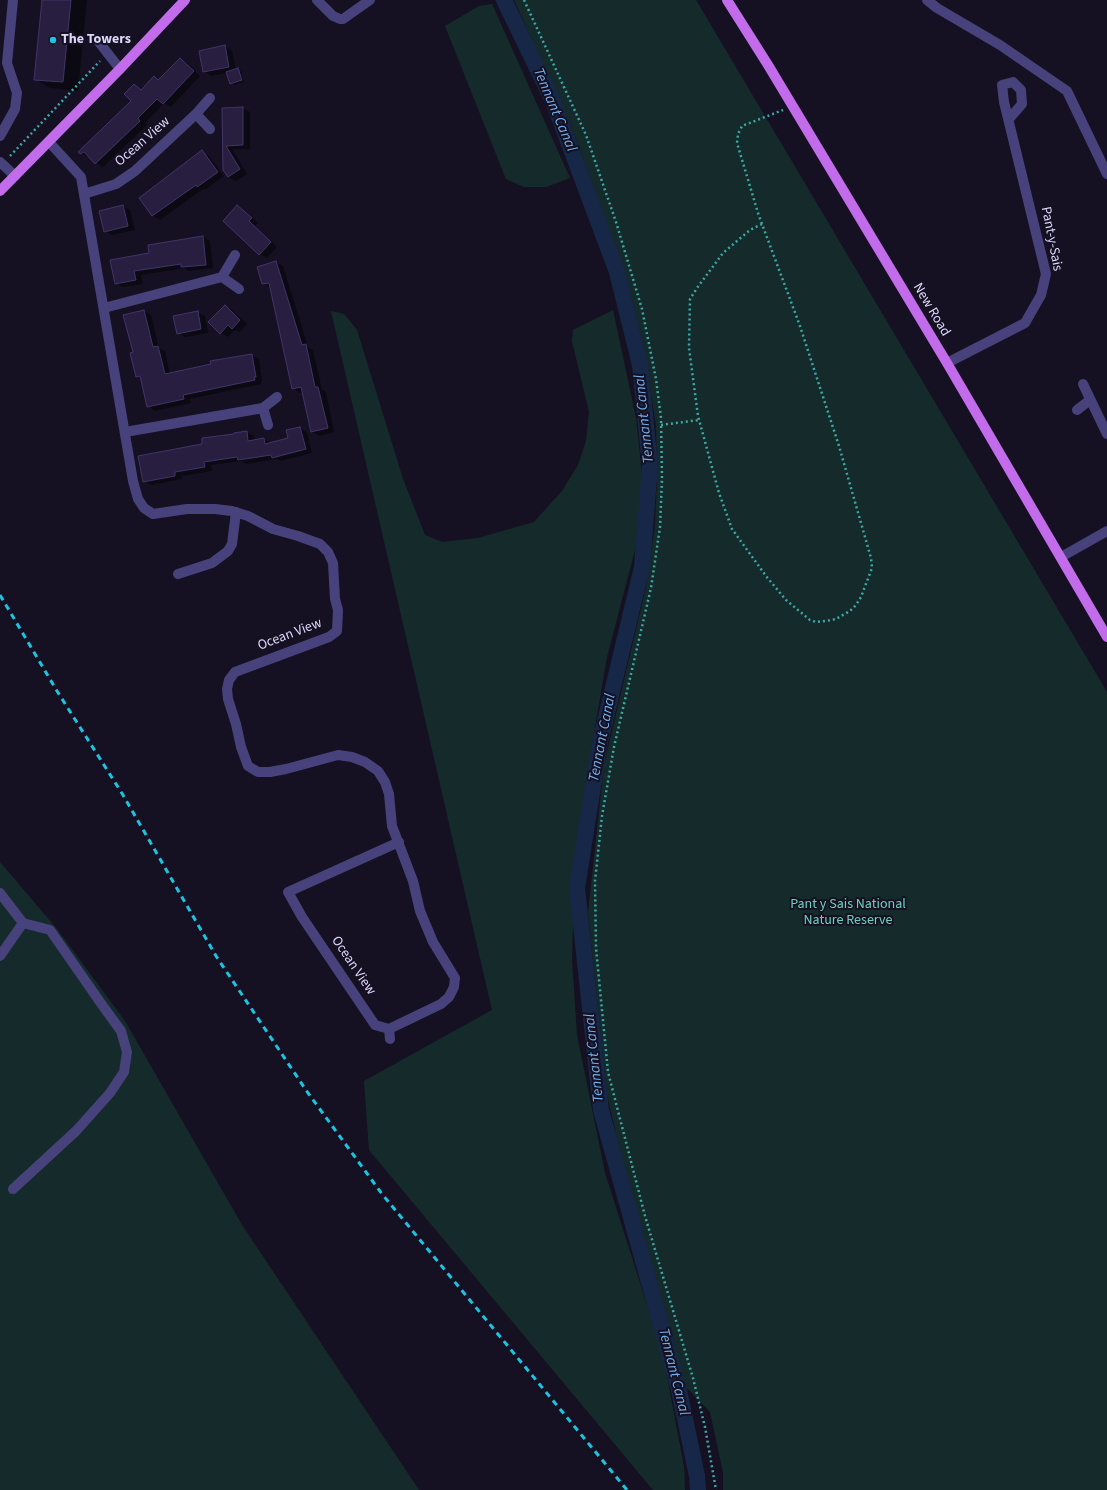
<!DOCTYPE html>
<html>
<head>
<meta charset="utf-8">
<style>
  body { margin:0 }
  canvas { display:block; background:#151122 }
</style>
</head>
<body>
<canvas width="1107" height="1490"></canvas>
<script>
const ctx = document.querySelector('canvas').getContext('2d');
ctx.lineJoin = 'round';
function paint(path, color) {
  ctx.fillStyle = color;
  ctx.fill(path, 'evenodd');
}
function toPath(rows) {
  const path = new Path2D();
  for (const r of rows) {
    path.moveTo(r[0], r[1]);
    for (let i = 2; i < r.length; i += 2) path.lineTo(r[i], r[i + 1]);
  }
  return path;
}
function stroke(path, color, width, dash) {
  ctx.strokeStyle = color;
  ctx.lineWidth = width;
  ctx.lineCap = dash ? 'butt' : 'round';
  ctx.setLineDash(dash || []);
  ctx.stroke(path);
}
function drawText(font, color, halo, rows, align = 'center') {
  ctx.font = font + ' "Source Sans 3",sans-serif';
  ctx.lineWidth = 4;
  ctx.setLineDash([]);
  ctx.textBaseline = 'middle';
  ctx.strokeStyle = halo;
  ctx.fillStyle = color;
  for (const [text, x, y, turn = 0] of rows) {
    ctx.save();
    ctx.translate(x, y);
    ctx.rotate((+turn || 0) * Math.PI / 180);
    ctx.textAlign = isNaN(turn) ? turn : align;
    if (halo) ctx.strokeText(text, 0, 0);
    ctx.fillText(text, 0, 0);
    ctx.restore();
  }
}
const green = toPath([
  [514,0,696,0,1107,692,1107,1490,723,1490,723,1472,710,1412,685,1386,629,1190,607,1094,588,913,604,765,646,587,655,525,657,479,656,426,644,348,627,281,572,128],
  [492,4,570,178,546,187,524,187,506,179,445,26,479,6],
  [613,310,636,418,642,474,640,531,607,657,590,756,574,879,572,961,577,1035,605,1173,663,1355,684,1467,685,1490,653,1490,369,1150,364,1081,492,1010,331,311,344,314,357,330,403,479,425,535,442,542,478,538,534,522,562,491,578,465,586,441,589,412,572,341,573,330],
  [0,862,57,929,125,1021,242,1225,419,1490,0,1490]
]);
const shadow = toPath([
  [43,0,87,0,78,91,50,88,35,79],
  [225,46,232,51,236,70,241,71,244,82,234,85,231,83,227,73,211,76,204,71],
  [180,59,188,63,200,76,171,107,164,103,145,123,147,125,103,167,96,163,90,156,88,157,80,153,133,101,134,85,142,90,155,78,159,80],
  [242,108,250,112,250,149,232,149,247,174,236,181,228,177,223,109],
  [202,152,209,156,224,176,205,190,203,189,160,220,153,216,141,198],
  [123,206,130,210,135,230,112,235,105,231],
  [238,207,245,211,258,223,255,226,277,247,267,258,260,254],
  [203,237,210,241,213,268,189,271,185,268,141,275,143,284,123,287,116,283,150,253],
  [276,262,283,266,308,347,313,350,322,390,326,392,334,432,320,436,312,432,304,392,300,393,293,388,271,288,263,283],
  [225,306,232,310,247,324,240,332,235,330,228,337,221,333],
  [144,311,151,315,159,348,165,351,170,374,252,355,259,359,262,381,261,381,261,384,190,399,191,403,155,411,148,406,141,379,137,376,134,353],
  [197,312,205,316,208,333,185,337,178,333],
  [300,428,307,432,312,453,280,461,277,459,246,464,242,461,211,465,212,471,182,476,182,479,151,485,144,481,204,445,246,432,254,436,254,441,264,439,271,443,289,439]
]);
const canal = toPath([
  [504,0,553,101,617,272,640,365,650,465,642,567,600,742,577,888,601,1110,679,1390,697,1476,698,1490]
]);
const building = toPath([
  [42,0,71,0,63,82,34,80,42,0],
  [225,45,229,67,203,72,199,51,225,45],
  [180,58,194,71,163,104,157,99,138,118,140,121,95,164,84,152,80,154,78,152,131,101,124,94,134,84,141,90,154,76,158,80,180,58],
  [238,68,242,80,230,84,226,72,238,68],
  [243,107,243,145,226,146,240,169,228,177,223,170,222,108,243,107],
  [202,150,218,172,197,187,196,185,152,216,139,198,202,150],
  [123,205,128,226,104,232,99,211,123,205],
  [237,205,252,218,249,221,271,242,259,255,223,221,237,205],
  [203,236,206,265,181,267,181,264,134,271,136,280,115,284,110,260,149,253,148,245,203,236],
  [276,261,302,345,306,344,315,387,318,387,328,428,311,432,301,387,292,389,269,283,262,284,257,267,276,261],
  [225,305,240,320,232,329,228,325,220,334,208,322,225,305],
  [144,310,153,347,158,346,165,374,211,364,210,361,252,354,256,377,254,377,255,380,183,395,184,399,147,407,140,376,136,377,130,353,133,352,123,315,144,310],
  [198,311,201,329,177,334,173,316,198,311],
  [300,427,306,449,272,458,271,455,238,460,237,457,204,462,205,467,175,472,175,476,143,482,138,456,202,444,202,438,234,434,234,433,247,431,248,441,264,438,265,444,288,438,286,430,300,427]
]);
const path = toPath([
  [524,0,586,135,616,222,642,309,656,379,661,418,662,479,660,527,651,588,614,747,602,816,595,881,596,948,608,1072,645,1216,693,1378,705,1427,716,1490],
  [10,156,100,61],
  [762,224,750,230,723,253,697,288,690,299,689,348,698,416,719,493,732,529,766,576,786,600,810,620,816,622,826,621,836,619,850,611,856,605,861,597,872,568,871,558,839,446,800,326,762,224,758,213,737,143,738,134,742,126,783,110],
  [661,425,699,420]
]);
const minor = toPath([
  [317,0,333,16,340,19,343,19,370,0],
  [927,0,937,8,1000,45,1067,91,1107,174],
  [98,41,120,69],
  [196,114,210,129],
  [0,136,15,109,17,93,7,63,13,0],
  [49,142,81,177,133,481,138,499,144,508,153,514,187,509,215,509,232,511,248,516,273,529,298,536,320,544,328,552,333,563,335,599,338,610,337,631,329,637,235,672,229,680,227,689,228,699,236,724,241,747,248,766,258,772,270,772,286,769,338,755,352,757,365,762,378,771,385,782,389,794,392,826,413,881,420,911,433,942,455,978,454,987,449,997,441,1004,389,1029],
  [0,162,15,176],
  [84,194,116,184,135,171,196,114,210,98],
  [222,277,239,289],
  [104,308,222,277,235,255],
  [947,363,1025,323,1041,295,1046,274,1004,102,1002,85,1013,82,1021,90,1022,104,1009,119],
  [1083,384,1107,434],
  [263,408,268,425],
  [1077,410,1090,400],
  [125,432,263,408,277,397],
  [1061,557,1107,531],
  [178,574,212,563,228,551,232,544,236,512],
  [0,893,23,923,50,930,100,1002,121,1031,127,1052,124,1072,110,1093,76,1131,13,1189],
  [0,956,23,923],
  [390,1039,389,1029,375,1025,302,917,288,892,399,842]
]);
const major = toPath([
  [727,0,768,65,947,363,1107,637],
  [0,191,120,69,185,0]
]);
const rail = toPath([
  [0,595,57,691,123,795,216,956,308,1093,382,1194,627,1490]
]);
const markers = [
  [53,40,4,"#1dc3e0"]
];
const poiNames = [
  ["The Towers",61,40]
];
const streetNames = [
  ["Ocean View",143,142,-41],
  ["Pant-y-Sais",1051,239,79],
  ["New Road",931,310,59],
  ["Ocean View",290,635,-21],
  ["Ocean View",353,966,56]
];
const parkNames = [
  ["Pant y Sais National",848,905],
  ["Nature Reserve",848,921]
];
const waterNames = [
  ["Tennant Canal",554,110,67],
  ["Tennant Canal",645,419,-96],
  ["Tennant Canal",603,738,-79],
  ["Tennant Canal",595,1058,-96],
  ["Tennant Canal",673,1372,76]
];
paint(green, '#152b2b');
paint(shadow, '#0007');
stroke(canal, '#162747', 16);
paint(building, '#281f40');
stroke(building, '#413469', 1);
stroke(path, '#3ea7a5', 2.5, [2, 3]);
stroke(minor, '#47427b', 10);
stroke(major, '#c26cec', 10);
stroke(rail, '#1dc3e0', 3, [6, 5]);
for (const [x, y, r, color] of markers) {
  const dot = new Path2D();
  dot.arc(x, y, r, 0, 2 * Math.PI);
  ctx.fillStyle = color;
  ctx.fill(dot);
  stroke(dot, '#151122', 1.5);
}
drawText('bold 14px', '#ddd7fa', '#151122', poiNames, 'left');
drawText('14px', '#ddd7fa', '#151122', streetNames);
drawText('14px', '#6cd1bc', '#151122', parkNames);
drawText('italic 15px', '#72aeed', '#151122', waterNames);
</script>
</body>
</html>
